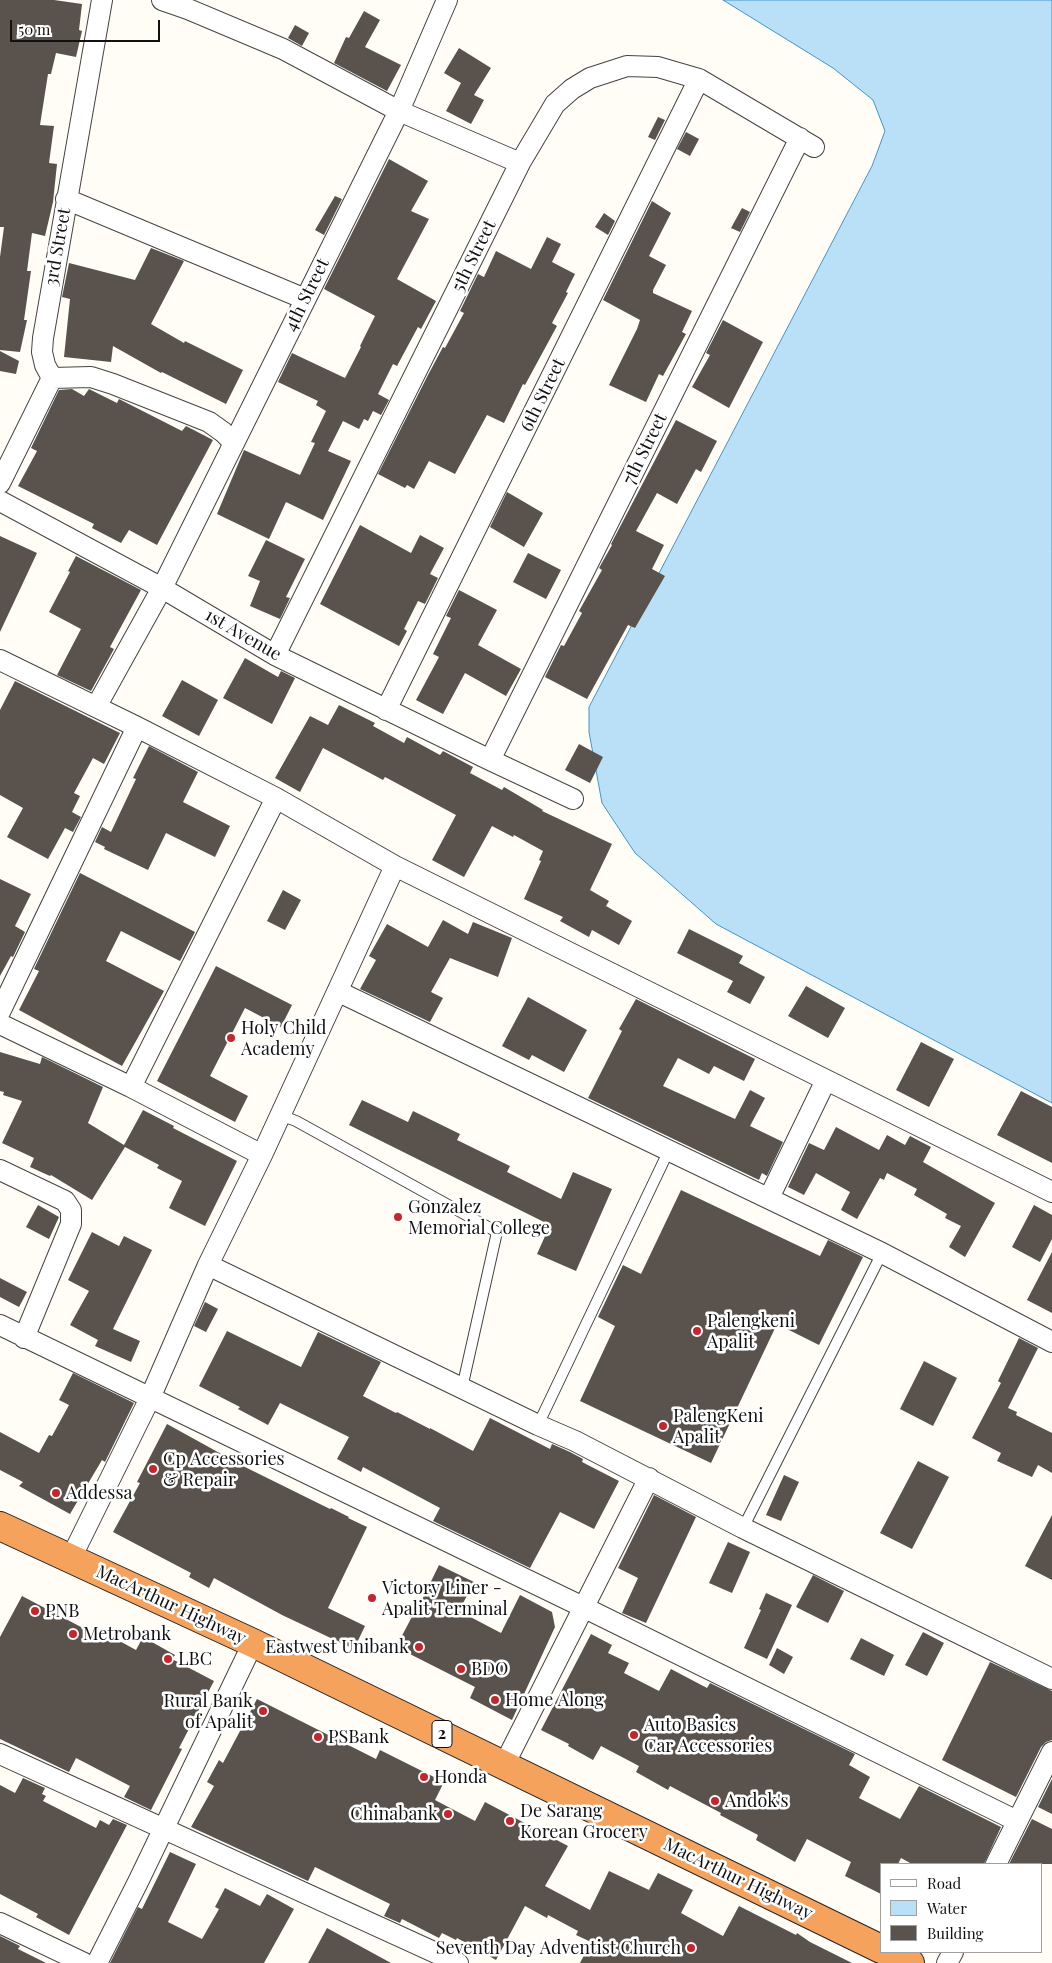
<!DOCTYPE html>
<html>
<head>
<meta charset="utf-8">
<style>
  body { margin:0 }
  #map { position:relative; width:1052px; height:1963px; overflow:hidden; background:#fffdf5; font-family:"Playfair Display",serif }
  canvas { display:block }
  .legend { position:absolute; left:880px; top:1863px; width:162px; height:90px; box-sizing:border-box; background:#fff; border:1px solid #a0a0a0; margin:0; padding:6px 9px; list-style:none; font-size:15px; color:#111 }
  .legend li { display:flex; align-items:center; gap:10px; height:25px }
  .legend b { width:25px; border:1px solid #a0a0a0 }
  .scale { position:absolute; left:10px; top:20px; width:150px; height:22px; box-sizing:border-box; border:2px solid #111; border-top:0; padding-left:6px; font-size:15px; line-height:18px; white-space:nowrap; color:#111; -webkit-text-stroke:4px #fff; paint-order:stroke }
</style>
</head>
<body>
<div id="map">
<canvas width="1052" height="1963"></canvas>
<ul class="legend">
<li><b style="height:6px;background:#fff"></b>Road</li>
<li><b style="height:14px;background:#b9e0f7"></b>Water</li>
<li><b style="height:14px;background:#5a524d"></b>Building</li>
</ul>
<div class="scale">50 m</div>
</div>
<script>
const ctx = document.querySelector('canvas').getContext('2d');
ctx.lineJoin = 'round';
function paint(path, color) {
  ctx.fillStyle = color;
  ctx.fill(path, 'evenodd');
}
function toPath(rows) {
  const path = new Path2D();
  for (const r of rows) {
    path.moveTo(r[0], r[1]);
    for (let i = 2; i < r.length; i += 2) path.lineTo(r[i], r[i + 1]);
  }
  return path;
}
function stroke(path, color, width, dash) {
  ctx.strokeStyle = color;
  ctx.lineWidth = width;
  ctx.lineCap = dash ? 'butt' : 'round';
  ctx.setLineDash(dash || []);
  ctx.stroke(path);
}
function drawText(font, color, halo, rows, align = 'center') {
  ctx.font = font + ' "Playfair Display",serif';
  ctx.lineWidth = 5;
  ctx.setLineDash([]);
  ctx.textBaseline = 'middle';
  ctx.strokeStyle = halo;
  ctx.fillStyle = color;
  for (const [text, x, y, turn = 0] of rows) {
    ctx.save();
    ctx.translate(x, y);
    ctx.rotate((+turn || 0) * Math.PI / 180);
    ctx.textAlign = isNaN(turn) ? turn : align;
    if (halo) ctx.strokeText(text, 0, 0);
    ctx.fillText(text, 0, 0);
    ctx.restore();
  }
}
const water = toPath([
  [723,0,1052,0,1052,1103,716,924,635,853,602,803,589,732,589,707,872,166,885,131,873,100,833,68,723,0]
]);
const building = toPath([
  [0,0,54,0,82,4,79,30,82,31,76,57,56,53,51,74,48,74,40,125,54,126,49,163,57,164,53,202,45,236,32,233,27,271,31,271,24,320,27,320,20,352,0,350,0,257,4,227,0,227],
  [364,11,380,20,365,47,401,65,387,91,334,63,346,37,349,38],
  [295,25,309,33,302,46,288,38],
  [459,48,491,68,474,95,484,100,471,124,446,111,461,83,444,73],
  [658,117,665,120,655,140,648,137],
  [686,132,699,139,690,156,677,149],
  [389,159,428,181,411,211,429,219,397,279,436,301,421,329,418,327,397,366,393,364,378,394,389,400,381,415,373,411,368,421,364,419,359,429,343,421,328,451,351,461,323,520,286,502,269,539,217,514,244,450,300,475,315,443,311,442,326,411,316,405,318,401,278,382,292,353,345,378,361,347,360,346,375,316,324,289],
  [335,196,342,199,324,235,315,230],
  [652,201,671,213,649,256,666,265,653,290,653,293,692,311,682,332,686,334,663,376,659,374,646,402,609,385,637,329,640,320,603,300],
  [742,208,750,212,740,232,731,228],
  [604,213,615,221,608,235,595,227],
  [547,237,561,244,552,262,575,274,566,292,568,293,552,323,557,326,525,385,523,384,504,423,487,415,455,474,429,461,414,489,407,485,405,488,378,474,428,375,443,347,445,348,464,313,460,311,478,274,484,277,496,251,531,269],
  [151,248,184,261,151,324,184,343,185,341,243,370,226,404,162,372,161,373,113,346,111,362,64,357,70,299,62,297,69,263,135,280],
  [723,320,763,342,729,408,692,387,710,355,706,353],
  [0,351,19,361,16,374,0,371],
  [72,389,84,396,89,389,117,403,119,399,182,431,186,426,213,440,157,545,129,530,121,543,92,528,94,524,18,486,37,451,31,448,59,390],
  [676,420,717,441,701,472,696,469,677,504,657,493,636,531,664,545,652,569,665,576,635,628,628,625,587,699,545,677,561,645,564,646,582,613,579,611,602,570,599,568,612,545,611,544],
  [507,492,543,513,524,547,490,527],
  [360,525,411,553,420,535,444,548,430,574,438,578,425,604,418,601,404,629,407,631,399,646,320,604],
  [0,536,37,553,0,632],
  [266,540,305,559,286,597,290,598,280,619,250,606,260,581,248,576],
  [528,553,561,570,546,599,513,582],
  [76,556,141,590,110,647,114,649,91,691,57,675,81,629,49,612,70,572,68,571],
  [459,590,497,610,478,645,521,669,506,696,465,673,443,714,416,700,439,657,433,654,451,618,446,616],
  [245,658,278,677,281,671,295,678,272,724,223,698],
  [182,680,218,700,199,736,162,716],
  [15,681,120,733,104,764,93,758,74,793,80,796,72,812,81,817,73,832,65,828,48,859,7,837,23,808,0,795,0,710],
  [339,705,375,723,373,726,404,743,407,737,440,755,443,751,473,767,470,773,502,790,504,787,543,810,542,811,612,844,590,890,609,901,606,906,632,921,619,945,592,930,589,937,560,921,563,917,524,899,541,861,539,860,543,851,514,835,513,837,492,826,464,877,432,860,456,815,385,777,383,780,323,748,300,792,275,778,310,716,328,725],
  [579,744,603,757,590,783,565,770],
  [149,746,198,772,183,802,230,826,215,857,166,833,148,870,104,849,105,847,95,842,102,827,111,832,136,779,133,778],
  [80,873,195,932,180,961,121,931,106,961,164,991,122,1066,19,1010,39,971,34,969],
  [0,879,31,894,15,926,25,932,13,957,11,956,0,976],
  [283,890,301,900,285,930,267,921],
  [443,920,468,934,473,922,512,938,498,977,450,958,431,992,443,998,430,1022,360,989,376,960,369,956,387,924,428,947],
  [689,929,743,956,739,963,765,977,750,1004,727,992,733,981,677,953],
  [216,966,292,1005,281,1027,245,1008,210,1076,248,1096,235,1122,157,1081],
  [806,986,845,1008,828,1038,788,1016],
  [528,997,587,1030,564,1072,532,1055,529,1060,502,1046],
  [636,999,755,1059,744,1081,714,1066,709,1074,678,1058,663,1086,735,1119,750,1090,765,1098,750,1126,783,1142,767,1176,762,1173,759,1180,588,1098,622,1031,619,1029],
  [921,1042,954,1059,929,1107,896,1090],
  [0,1052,40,1064,42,1057,103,1087,88,1123,124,1145,143,1110,174,1126,173,1128,237,1161,205,1226,169,1208,182,1181,157,1168,159,1165,125,1147,92,1200,51,1175,50,1176,30,1167,34,1158,2,1143,22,1101,3,1095,4,1092,0,1091],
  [1021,1091,1052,1107,1052,1163,997,1135],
  [362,1100,408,1122,413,1111,460,1134,457,1140,510,1166,507,1172,561,1199,573,1172,612,1189,576,1271,537,1254,550,1225,349,1125],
  [836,1127,879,1150,887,1135,905,1145,910,1136,931,1147,923,1162,995,1203,965,1257,949,1247,961,1226,945,1218,947,1214,914,1195,917,1189,887,1173,884,1180,880,1178,857,1219,841,1210,850,1192,816,1173,804,1195,788,1187,809,1143,824,1150],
  [681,1190,820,1256,828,1240,863,1257,819,1345,777,1324,711,1463,580,1401,615,1326,598,1317,623,1265,641,1274],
  [38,1205,59,1217,49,1239,26,1227],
  [1034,1205,1052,1215,1052,1239,1040,1262,1012,1247],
  [92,1232,119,1246,124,1236,152,1250,113,1329,140,1341,131,1362,95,1346,98,1340,70,1325,89,1291,68,1280],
  [1052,1252,1052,1313,1027,1300],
  [0,1278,27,1292,19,1307,0,1297],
  [205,1302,218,1309,206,1332,194,1326],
  [227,1331,301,1367,318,1332,381,1362,363,1396,396,1413,397,1412,430,1429,430,1428,473,1451,490,1418,550,1449,552,1444,570,1452,583,1459,582,1462,619,1481,594,1529,560,1512,530,1568,433,1521,440,1508,363,1467,361,1472,337,1459,349,1437,280,1403,268,1425,238,1409,240,1407,199,1386],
  [1019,1338,1038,1348,1008,1408,1017,1412,1016,1415,1052,1433,1052,1473,1038,1465,1032,1477,997,1461,1001,1453,972,1438,1001,1383,998,1381],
  [924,1361,957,1378,933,1426,900,1409],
  [73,1373,134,1403,105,1462,102,1460,70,1514,19,1486,23,1482,0,1470,0,1432,39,1453,49,1435,52,1436,69,1405,59,1400],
  [167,1424,245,1467,330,1509,331,1508,349,1517,348,1518,367,1527,328,1608,365,1626,354,1649,282,1615,214,1578,209,1588,189,1577,191,1573,113,1532,140,1483,137,1482],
  [918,1461,949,1477,912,1549,880,1533],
  [784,1475,799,1482,781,1521,766,1515],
  [654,1495,696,1517,646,1623,622,1613,638,1578,618,1568],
  [1052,1515,1052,1580,1025,1566],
  [728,1542,750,1552,732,1593,709,1583],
  [439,1565,474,1582,459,1611,501,1633,520,1595,552,1612,555,1627,512,1720,470,1698,475,1687,396,1647,416,1609,417,1610],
  [813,1575,844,1591,828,1623,796,1607],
  [766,1593,792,1605,767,1659,744,1648,761,1610,759,1609],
  [22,1596,100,1637,103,1632,136,1650,143,1637,175,1655,172,1659,214,1681,179,1748,182,1749,151,1810,124,1797,130,1786,76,1758,69,1772,0,1739,0,1637],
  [923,1632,944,1643,927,1676,905,1665],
  [591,1634,612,1645,608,1653,629,1663,624,1673,659,1691,671,1669,707,1688,710,1683,855,1754,849,1765,870,1777,859,1798,900,1819,919,1786,1001,1827,984,1864,912,1864,901,1858,898,1864,881,1864,881,1894,845,1876,851,1862,807,1839,795,1862,756,1840,758,1835,720,1815,721,1813,670,1786,668,1790,636,1772,639,1766,601,1746,593,1760,568,1746,569,1744,541,1730],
  [861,1638,894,1655,884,1676,850,1659],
  [777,1648,793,1657,784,1674,769,1665],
  [990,1662,1052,1691,1052,1740,1046,1742,1041,1747,1016,1797,942,1760],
  [257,1699,376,1759,380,1750,444,1782,435,1800,475,1821,485,1802,568,1846,545,1886,590,1910,609,1871,649,1890,658,1873,693,1890,681,1913,723,1936,739,1906,796,1935,797,1933,810,1942,852,1963,580,1963,591,1942,576,1935,578,1931,548,1915,547,1918,525,1906,496,1960,457,1938,456,1940,442,1933,439,1938,402,1919,400,1923,384,1916,390,1904,315,1867,308,1881,191,1827,214,1786,207,1782,219,1760,223,1763],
  [23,1778,45,1788,42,1794,46,1796,43,1801,96,1828,100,1820,109,1825,113,1819,127,1825,69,1935,36,1917,38,1914,0,1894,0,1785,15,1793],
  [1052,1779,1052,1814,1038,1807],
  [1032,1819,1052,1829,1052,1864,1009,1864],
  [170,1852,196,1864,168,1922,202,1939,219,1909,215,1907,225,1888,260,1906,267,1894,294,1909,264,1963,110,1963,138,1907,142,1909],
  [327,1928,391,1963,308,1963],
  [0,1936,20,1946,18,1949,46,1963,0,1963]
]);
const lane = toPath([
  [280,1115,296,1121,497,1232,462,1388],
  [538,1425,669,1150],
  [743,1528,882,1253]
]);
const street = toPath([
  [162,0,188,9,283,49,399,111,520,163],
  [66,199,305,299],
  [52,378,91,377,113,384,209,422,223,432,234,443],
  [0,483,52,378,45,365,42,352,43,338,102,0],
  [0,501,162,588,275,655,490,760,573,799],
  [275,655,520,163,555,104,572,89,590,78,627,66,658,67,699,79,814,147],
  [0,660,137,727,276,798,395,866,1052,1192],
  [96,707,162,588,399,111,447,0],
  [386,710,699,79],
  [490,760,800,138],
  [339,992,882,1253,1052,1342],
  [0,1012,137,727],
  [0,1024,131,1087,262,1155],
  [131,1087,276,798],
  [0,1170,65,1201,71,1210,71,1224,24,1338],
  [769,1198,826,1080],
  [208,1265,538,1425,575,1441,743,1528,1052,1679],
  [0,1325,583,1607,1017,1821],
  [71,1558,150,1398,208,1265,262,1155,395,866],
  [0,1754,458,1963],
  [504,1765,649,1478],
  [996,1864,1052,1752],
  [0,1923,84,1963],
  [97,1963,138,1882,253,1643],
  [947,1963,953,1952]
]);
const highway = toPath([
  [0,1526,253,1643,881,1949],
  [887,1952,910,1963]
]);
const markers = [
  [231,1038,5,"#c4262e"],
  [398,1217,5,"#c4262e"],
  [697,1331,5,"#c4262e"],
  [663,1426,5,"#c4262e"],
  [153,1469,5,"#c4262e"],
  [56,1493,5,"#c4262e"],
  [372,1598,5,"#c4262e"],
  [35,1611,5,"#c4262e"],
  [73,1634,5,"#c4262e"],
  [419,1647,5,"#c4262e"],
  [168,1659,5,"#c4262e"],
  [461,1669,5,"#c4262e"],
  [495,1700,5,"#c4262e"],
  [263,1711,5,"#c4262e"],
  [634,1735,5,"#c4262e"],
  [318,1737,5,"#c4262e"],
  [424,1777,5,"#c4262e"],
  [715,1801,5,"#c4262e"],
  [448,1814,5,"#c4262e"],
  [510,1821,5,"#c4262e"],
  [691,1948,5,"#c4262e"]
];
const shields = [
  [442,1734,20]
];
const shieldNames = [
  ["2",442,1734]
];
const streetNames = [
  ["3rd Street",58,247,-80],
  ["5th Street",474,256,-64],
  ["4th Street",307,295,-64],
  ["6th Street",543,395,-64],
  ["7th Street",645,449,-64],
  ["1st Avenue",243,635,30],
  ["MacArthur Highway",171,1605,25],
  ["MacArthur Highway",738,1879,26]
];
const poiNames = [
  ["Holy Child",241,1028],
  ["Academy",241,1049],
  ["Gonzalez",408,1207],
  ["Memorial College",408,1228],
  ["Palengkeni",707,1321],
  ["Apalit",707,1342],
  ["PalengKeni",673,1416],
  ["Apalit",673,1437],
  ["Cp Accessories",163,1459],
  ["& Repair",163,1480],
  ["Addessa",66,1493],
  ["Victory Liner -",382,1588],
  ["Apalit Terminal",382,1609],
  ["PNB",45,1611],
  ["Metrobank",83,1634],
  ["Eastwest Unibank",409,1647,"right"],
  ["LBC",178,1659],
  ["BDO",471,1669],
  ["Home Along",505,1700],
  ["Rural Bank",253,1701,"right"],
  ["of Apalit",253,1722,"right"],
  ["Auto Basics",644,1725],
  ["Car Accessories",644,1746],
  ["PSBank",328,1737],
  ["Honda",434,1777],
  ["Andok's",725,1801],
  ["De Sarang",520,1811],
  ["Korean Grocery",520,1832],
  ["Chinabank",438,1814,"right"],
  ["Seventh Day Adventist Church",681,1948,"right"]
];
paint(water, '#b9e0f7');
stroke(water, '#3f96cf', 1);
paint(building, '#5a524d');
stroke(lane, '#444', 12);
stroke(street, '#444', 22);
stroke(highway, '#222', 30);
stroke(lane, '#fff', 10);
stroke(street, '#fff', 20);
stroke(highway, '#f5a25d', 28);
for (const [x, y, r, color] of markers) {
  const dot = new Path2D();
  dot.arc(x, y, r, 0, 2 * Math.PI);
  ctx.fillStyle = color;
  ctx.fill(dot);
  stroke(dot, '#fff', 2);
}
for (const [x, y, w] of shields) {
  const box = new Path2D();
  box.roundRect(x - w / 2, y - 13.5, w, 27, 4);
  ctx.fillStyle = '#fff';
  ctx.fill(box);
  stroke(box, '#111', 1);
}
drawText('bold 16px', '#111', null, shieldNames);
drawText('18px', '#111', '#fff', streetNames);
drawText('18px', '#111', '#fff', poiNames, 'left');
</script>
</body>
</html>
